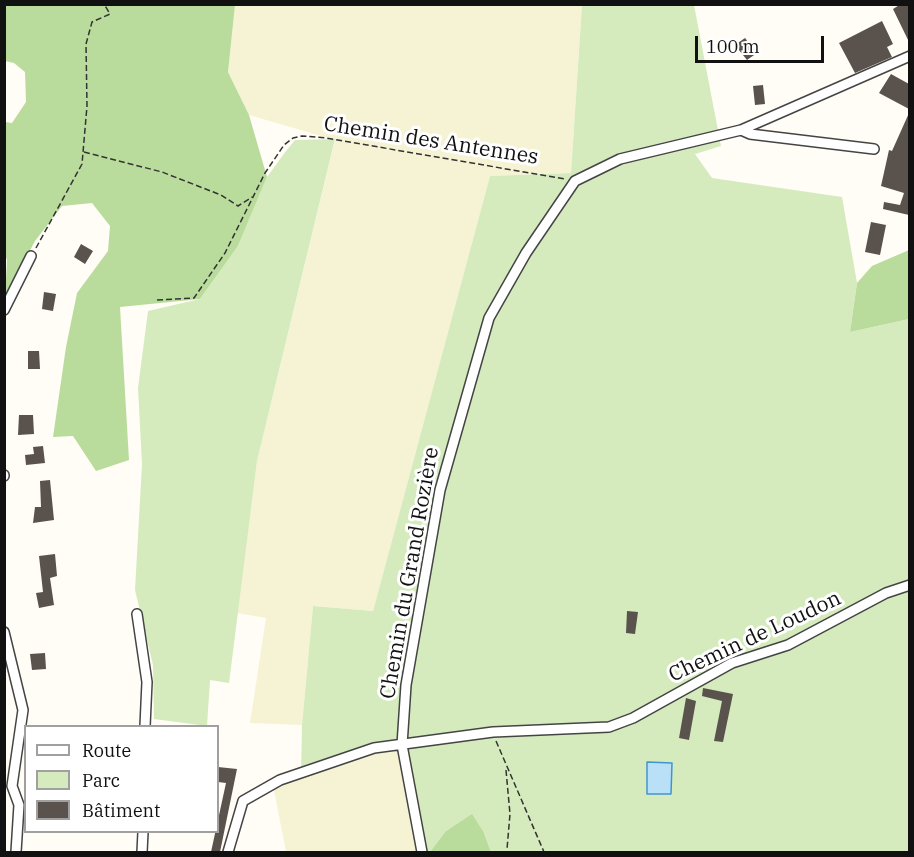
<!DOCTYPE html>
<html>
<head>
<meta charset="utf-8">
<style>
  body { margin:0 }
  #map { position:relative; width:914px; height:857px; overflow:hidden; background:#fffdf5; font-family:"IBM Plex Serif",serif }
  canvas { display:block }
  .frame { position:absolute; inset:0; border:6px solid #111; pointer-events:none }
  .legend { position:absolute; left:24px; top:725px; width:195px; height:108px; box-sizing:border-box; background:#fff; border:2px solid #a0a0a0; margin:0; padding:8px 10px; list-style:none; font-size:18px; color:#111 }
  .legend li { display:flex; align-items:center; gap:12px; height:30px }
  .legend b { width:30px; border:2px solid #a0a0a0 }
  .scale { position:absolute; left:695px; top:36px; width:129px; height:27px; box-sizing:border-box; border:3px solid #111; border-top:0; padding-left:8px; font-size:18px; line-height:21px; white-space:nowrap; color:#111; -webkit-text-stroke:4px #fff; paint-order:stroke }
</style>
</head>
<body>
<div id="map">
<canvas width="914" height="857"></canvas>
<div class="frame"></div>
<ul class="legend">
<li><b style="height:8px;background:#fff"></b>Route</li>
<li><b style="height:16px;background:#d5ebbd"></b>Parc</li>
<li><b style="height:16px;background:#5a524d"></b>Bâtiment</li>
</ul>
<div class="scale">100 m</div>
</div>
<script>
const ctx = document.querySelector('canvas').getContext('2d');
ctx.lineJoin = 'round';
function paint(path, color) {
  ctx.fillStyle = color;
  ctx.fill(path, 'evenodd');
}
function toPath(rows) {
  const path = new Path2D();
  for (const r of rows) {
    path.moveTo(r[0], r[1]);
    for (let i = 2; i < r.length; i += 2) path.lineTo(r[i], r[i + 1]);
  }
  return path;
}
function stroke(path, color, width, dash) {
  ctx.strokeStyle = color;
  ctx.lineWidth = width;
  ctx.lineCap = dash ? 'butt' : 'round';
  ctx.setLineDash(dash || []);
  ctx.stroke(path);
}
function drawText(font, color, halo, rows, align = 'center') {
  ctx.font = font + ' "IBM Plex Serif",serif';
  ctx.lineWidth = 6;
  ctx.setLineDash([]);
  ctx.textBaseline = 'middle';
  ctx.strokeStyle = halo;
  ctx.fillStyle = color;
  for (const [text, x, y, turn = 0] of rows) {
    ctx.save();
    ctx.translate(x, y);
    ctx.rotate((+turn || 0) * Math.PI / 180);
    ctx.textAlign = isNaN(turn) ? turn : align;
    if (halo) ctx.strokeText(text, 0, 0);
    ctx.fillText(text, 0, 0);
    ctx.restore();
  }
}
const farmland = toPath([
  [235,5,582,5,571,173,490,176,373,611,313,606,302,725,250,723,266,618,237,613,257,461,335,140,249,115,228,72],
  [385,748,405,755,424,852,286,852,274,790,301,775]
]);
const green = toPath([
  [582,5,694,5,721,146,695,154,712,178,842,197,857,283,850,332,909,319,909,852,491,852,484,833,445,832,430,852,424,852,405,755,385,748,301,775,302,725,313,606,373,611,490,176,571,173],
  [335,139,257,461,229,683,210,680,207,726,154,719,153,665,135,590,142,464,138,388,148,311,200,299,238,246,267,177,286,151,295,140]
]);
const forest = toPath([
  [5,5,235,5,228,72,249,115,267,177,238,246,200,299,120,307,129,460,96,471,73,436,53,437,66,347,77,293,108,251,110,226,92,203,62,206,35,241,5,298,7,260,4,253,5,122,12,123,26,102,25,72,14,63,5,61],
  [909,250,909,319,850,332,857,283,872,266],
  [472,814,484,833,491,852,430,852,445,832]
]);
const water = toPath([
  [647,762,672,763,671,794,647,794,647,762]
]);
const building = toPath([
  [901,4,909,4,909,42,893,9],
  [882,21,893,44,887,47,892,57,855,73,839,43],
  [745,38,757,53,747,60,735,45],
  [891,74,909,84,909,109,879,93],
  [763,85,765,104,755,105,753,86],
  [909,113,909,215,883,209,884,202,900,205,904,193,881,186,889,150,892,151],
  [871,222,886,225,880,255,865,252],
  [81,244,93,251,85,264,74,257],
  [44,292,56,294,53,311,42,309],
  [28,351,39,351,40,369,28,369],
  [19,415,33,415,34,434,18,435],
  [43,446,45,463,26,465,25,455,34,454,33,447],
  [50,480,54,520,33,523,35,507,41,507,40,481],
  [55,554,57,576,50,578,54,605,39,608,36,593,43,592,39,556],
  [627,611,638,612,635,634,626,633],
  [45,653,46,669,32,670,30,654],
  [703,688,733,694,723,742,714,741,722,701,702,696],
  [686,698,696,701,689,740,679,738],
  [218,767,237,769,220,852,211,852,226,783,218,782]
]);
const path = toPath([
  [84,152,162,172,221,195,238,206,252,197],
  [36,248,82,164,87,106,86,44,92,22,110,14,104,4],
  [157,300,194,298,225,253,265,173,284,145,293,138,302,136,326,138,565,179],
  [496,741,544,852],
  [506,770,510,814,507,849]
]);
const street = toPath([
  [874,149,750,134,741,130,910,56],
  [4,310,31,256],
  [4,475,4,476],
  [137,614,147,682,145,726],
  [4,632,23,710,12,786,19,805,16,852],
  [142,852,143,832],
  [228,852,243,801,280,780,374,748,493,732,609,727,633,718,732,663,788,645,886,593,910,585],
  [422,852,402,745,406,685,440,490,489,318,526,253,575,181,620,159,741,130]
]);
const streetNames = [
  ["Chemin des Antennes",431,141,9],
  ["Chemin du Grand Rozière",410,573,-80],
  ["Chemin de Loudon",755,637,-25]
];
paint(farmland, '#f6f3d4');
paint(green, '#d5ebbd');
paint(forest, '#b9dc9c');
paint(water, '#b9e0f7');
stroke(water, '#3f96cf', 1.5);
paint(building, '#5a524d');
stroke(street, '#444', 12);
stroke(path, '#333', 1.5, [6, 3]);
stroke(street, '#fff', 9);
drawText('21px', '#111', '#fff', streetNames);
</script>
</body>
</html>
